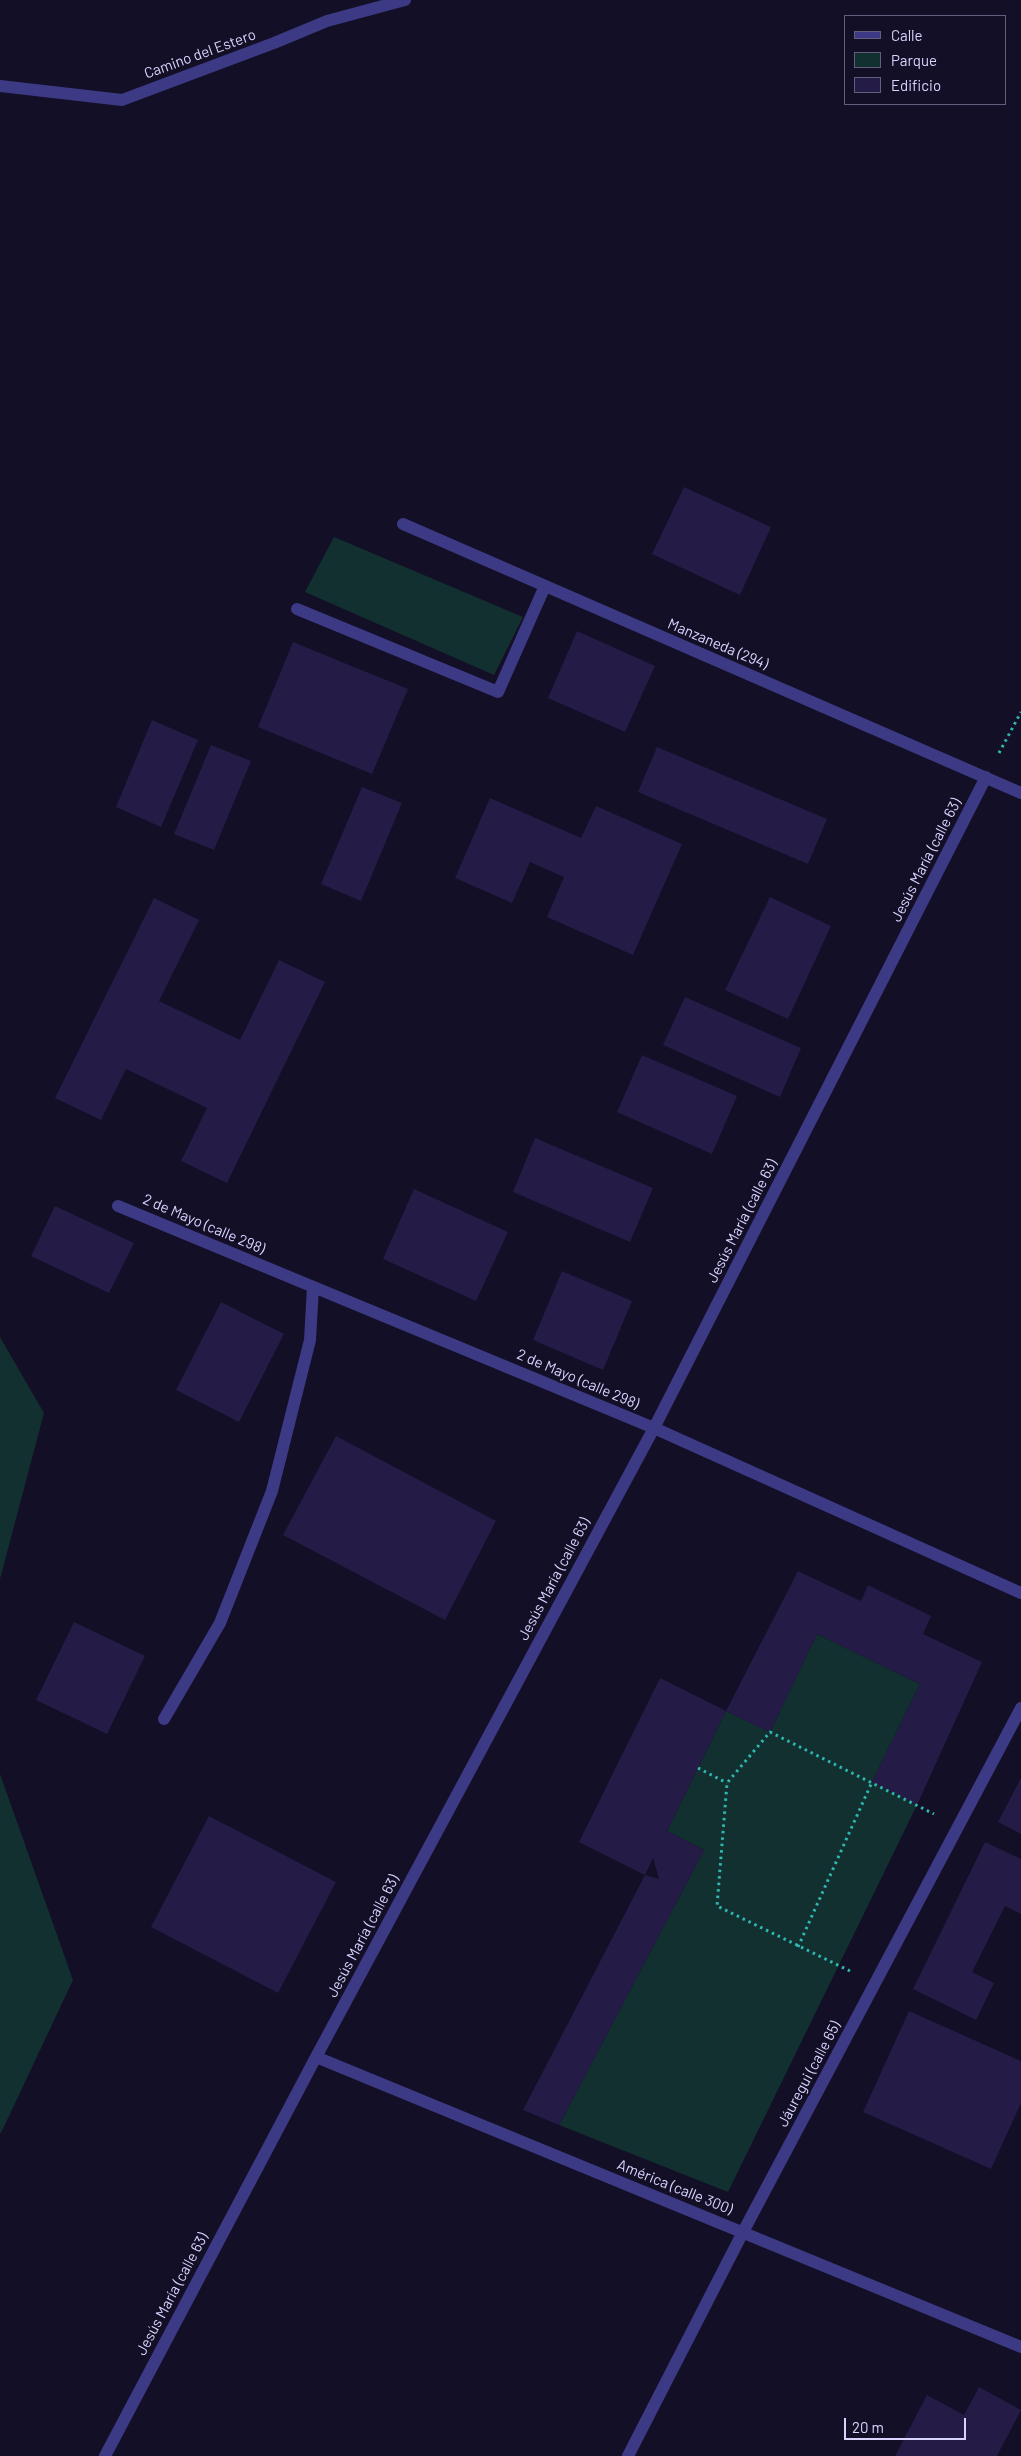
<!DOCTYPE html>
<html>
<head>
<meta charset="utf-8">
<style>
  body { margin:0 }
  #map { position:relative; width:1021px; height:2456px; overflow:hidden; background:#130f26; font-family:Barlow,sans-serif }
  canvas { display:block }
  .legend { position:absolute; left:844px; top:15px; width:162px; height:90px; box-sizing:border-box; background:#130f26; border:1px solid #625e7d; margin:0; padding:6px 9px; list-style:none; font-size:15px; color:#d9d4ff }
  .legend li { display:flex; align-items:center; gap:10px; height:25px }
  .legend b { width:25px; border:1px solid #625e7d }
  .scale { position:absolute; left:844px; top:2418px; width:122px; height:22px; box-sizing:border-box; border:2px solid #d9d4ff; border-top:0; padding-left:6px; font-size:15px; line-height:18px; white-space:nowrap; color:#d9d4ff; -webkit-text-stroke:4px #130f26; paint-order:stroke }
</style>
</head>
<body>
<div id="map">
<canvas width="1021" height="2456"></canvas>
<ul class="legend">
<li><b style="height:6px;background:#3d3a85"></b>Calle</li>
<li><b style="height:14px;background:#12302f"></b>Parque</li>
<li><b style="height:14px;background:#241b47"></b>Edificio</li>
</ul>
<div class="scale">20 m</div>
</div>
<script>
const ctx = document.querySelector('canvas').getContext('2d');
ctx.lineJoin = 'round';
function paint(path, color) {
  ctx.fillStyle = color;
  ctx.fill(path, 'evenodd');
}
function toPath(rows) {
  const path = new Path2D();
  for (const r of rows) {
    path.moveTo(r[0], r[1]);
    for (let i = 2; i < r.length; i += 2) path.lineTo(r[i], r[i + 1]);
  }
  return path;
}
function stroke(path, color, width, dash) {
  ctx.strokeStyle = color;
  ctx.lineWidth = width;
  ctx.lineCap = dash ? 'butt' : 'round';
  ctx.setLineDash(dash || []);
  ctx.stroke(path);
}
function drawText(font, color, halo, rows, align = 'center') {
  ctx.font = font + ' Barlow,sans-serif';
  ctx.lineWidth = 5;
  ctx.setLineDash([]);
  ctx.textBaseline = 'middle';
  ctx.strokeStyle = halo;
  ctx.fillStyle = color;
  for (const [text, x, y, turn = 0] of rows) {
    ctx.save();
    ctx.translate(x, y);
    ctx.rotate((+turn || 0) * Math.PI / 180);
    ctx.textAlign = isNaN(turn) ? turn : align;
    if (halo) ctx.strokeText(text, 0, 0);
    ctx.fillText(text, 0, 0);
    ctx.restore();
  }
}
const green = toPath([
  [334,537,523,617,494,675,305,592],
  [0,1337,44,1413,0,1579],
  [817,1634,920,1684,872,1782,917,1805,728,2192,559,2125,704,1850,667,1831,726,1711,770,1732],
  [0,1774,73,1980,1,2133,0,2132]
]);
const building = toPath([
  [684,487,771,527,740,595,652,554],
  [577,631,655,666,625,732,548,698],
  [293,642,408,689,372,774,258,727],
  [152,720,198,740,161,827,116,807],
  [211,745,251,761,214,850,174,834],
  [657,747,827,819,808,864,638,792],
  [362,787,402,803,361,901,321,884],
  [490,798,581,838,596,806,682,844,633,955,547,917,564,877,530,862,512,903,455,878],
  [770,897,831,926,788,1019,725,990],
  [154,898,199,920,159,1001,240,1040,279,960,325,982,227,1183,181,1161,207,1108,126,1069,101,1120,55,1098],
  [685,997,801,1048,780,1097,663,1045],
  [642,1055,737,1096,712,1154,617,1112],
  [535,1138,653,1188,630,1242,513,1192],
  [414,1189,508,1232,476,1301,383,1259],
  [55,1206,134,1243,109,1293,31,1256],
  [562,1271,632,1301,603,1370,533,1340],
  [221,1302,284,1334,239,1422,176,1390],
  [336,1436,496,1521,445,1620,283,1535],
  [798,1571,861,1601,868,1585,931,1616,923,1634,982,1662,917,1805,872,1782,920,1684,817,1634,770,1732,726,1711],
  [74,1622,145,1656,107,1734,36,1700],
  [660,1678,726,1711,667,1831,704,1850,559,2125,523,2110,645,1875,659,1879,653,1858,645,1875,579,1842],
  [1021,1778,1021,1834,998,1822],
  [209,1816,336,1882,278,1993,151,1927],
  [985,1842,1021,1859,1021,1914,1005,1906,972,1972,994,1983,976,2020,913,1989],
  [909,2011,1021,2061,1021,2103,991,2169,863,2112],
  [979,2387,1021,2410,997,2456,895,2456,927,2395,964,2415]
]);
const path = toPath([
  [999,753,1021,712],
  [698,1768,727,1783],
  [798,1947,872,1782],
  [850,1971,717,1906,727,1783,770,1732,934,1814]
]);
const lane = toPath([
  [297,609,498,692,545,586]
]);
const street = toPath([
  [0,86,122,100,274,43,327,21,405,0],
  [403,524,1021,793],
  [118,1206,654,1428,1021,1593],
  [164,1719,220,1623,272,1491,310,1340,313,1287],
  [316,2057,1021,2347],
  [105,2456,316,2057,654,1428,986,777],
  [628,2456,743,2232,1021,1708]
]);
const streetNames = [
  ["Camino del Estero",200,54,-20],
  ["Manzaneda (294)",718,644,23],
  ["Jesús María (calle 63)",926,860,-63],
  ["Jesús María (calle 63)",742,1221,-63],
  ["2 de Mayo (calle 298)",204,1224,23],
  ["2 de Mayo (calle 298)",578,1379,23],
  ["Jesús María (calle 63)",554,1579,-62],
  ["Jesús María (calle 63)",363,1936,-62],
  ["Jáuregui (calle 65)",809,2074,-62],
  ["América (calle 300)",675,2187,22],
  ["Jesús María (calle 63)",172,2294,-62]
];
paint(green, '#12302f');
paint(building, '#241b47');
stroke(path, '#2fb8b0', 3, [2.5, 4]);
stroke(lane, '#3d3a85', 12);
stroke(street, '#3d3a85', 12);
drawText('15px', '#d9d4ff', '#130f26', streetNames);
</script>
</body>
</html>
